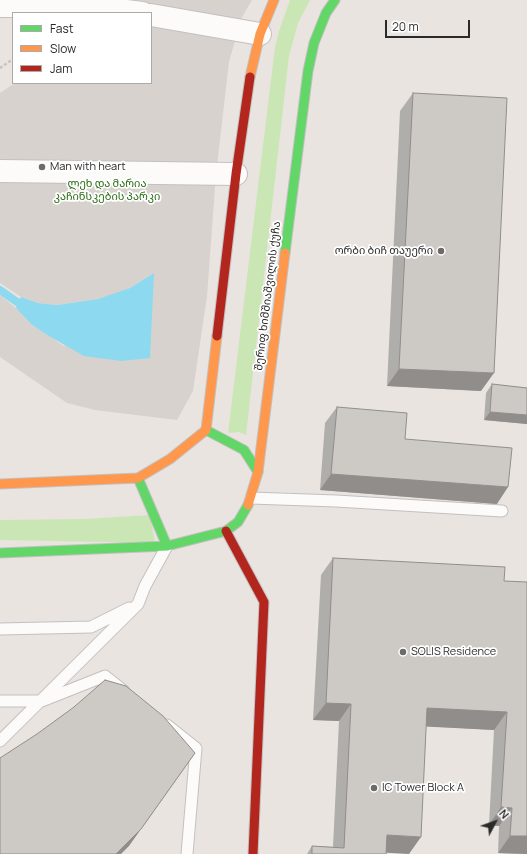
<!DOCTYPE html>
<html>
<head>
<meta charset="utf-8">
<style>
  body { margin:0 }
  #map { position:relative; width:527px; height:854px; overflow:hidden; background:#e9e4df; font-family:Manrope,sans-serif }
  canvas { display:block }
  .legend { position:absolute; left:12px; top:12px; width:140px; height:72px; box-sizing:border-box; background:#fff; border:1px solid #aaa; margin:0; padding:5px 7px; list-style:none; font-size:12px; color:#2a2a2a }
  .legend li { display:flex; align-items:center; gap:8px; height:20px }
  .legend b { width:20px; border:1px solid #aaa }
  .north { position:absolute; left:475px; top:802px; width:40px; height:40px; -webkit-text-stroke:3px #fff; paint-order:stroke; rotate:49deg; font-size:11px; font-weight:700; line-height:16px; text-align:center; color:#2a2a2a }
  .north::after { content:''; display:block; margin:auto; width:14px; height:18px; background:#2a2a2a; clip-path:polygon(50% 0,100% 100%,50% 72%,0 100%) }
  .scale { position:absolute; left:385px; top:20px; width:85px; height:18px; box-sizing:border-box; border:2px solid #2a2a2a; border-top:0; padding-left:5px; font-size:12px; line-height:14px; white-space:nowrap; color:#2a2a2a; -webkit-text-stroke:3px #fff; paint-order:stroke }
</style>
</head>
<body>
<div id="map">
<canvas width="527" height="854"></canvas>
<ul class="legend">
<li><b style="height:5px;background:#63d668"></b>Fast</li>
<li><b style="height:5px;background:#ff974d"></b>Slow</li>
<li><b style="height:5px;background:#b3261e"></b>Jam</li>
</ul>
<div class="north">N</div>
<div class="scale">20 m</div>
</div>
<script>
const ctx = document.querySelector('canvas').getContext('2d');
ctx.lineJoin = 'round';
function paint(path, color) {
  ctx.fillStyle = color;
  ctx.fill(path, 'evenodd');
}
function toPath(rows) {
  const path = new Path2D();
  for (const r of rows) {
    path.moveTo(r[0], r[1]);
    for (let i = 2; i < r.length; i += 2) path.lineTo(r[i], r[i + 1]);
  }
  return path;
}
function stroke(path, color, width, dash) {
  ctx.strokeStyle = color;
  ctx.lineWidth = width;
  ctx.lineCap = dash ? 'butt' : 'round';
  ctx.setLineDash(dash || []);
  ctx.stroke(path);
}
function drawText(font, color, halo, rows, align = 'center') {
  ctx.font = font + ' Manrope,"Noto Sans Georgian",sans-serif';
  ctx.lineWidth = 3.5;
  ctx.setLineDash([]);
  ctx.textBaseline = 'middle';
  ctx.strokeStyle = halo;
  ctx.fillStyle = color;
  for (const [text, x, y, turn = 0] of rows) {
    ctx.save();
    ctx.translate(x, y);
    ctx.rotate((+turn || 0) * Math.PI / 180);
    ctx.textAlign = isNaN(turn) ? turn : align;
    if (halo) ctx.strokeText(text, 0, 0);
    ctx.fillText(text, 0, 0);
    ctx.restore();
  }
}
const green = toPath([
  [290,0,310,0,298,23,289,56,246,435,239,432,228,433,275,47,279,31],
  [150,515,155,543,0,540,0,520,85,519]
]);
const plaza = toPath([
  [130,0,252,0,241,19,229,62,216,174,207,296,193,391,177,420,95,410,67,403,0,357,0,295,16,308,31,324,64,346,154,273,130,288,114,295,98,299,57,305,38,303,21,297,0,283,0,93,15,83,151,83,151,13,111,13]
]);
const water = toPath([
  [154,273,150,358,121,361,84,356,47,335,31,324,16,308,17,302,21,297,38,303,57,305,98,299,130,288]
]);
const stream = toPath([
  [0,290,17,302]
]);
const path = toPath([
  [0,68,13,59]
]);
const lane = toPath([
  [251,498,336,501,502,511],
  [0,629,91,627,129,608],
  [0,701,42,701,105,676,124,691],
  [167,725,196,748,187,854],
  [0,741,138,604,145,586,167,546]
]);
const street = toPath([
  [0,6,88,6,142,13],
  [151,15,260,34],
  [0,171,236,174]
]);
const fast = toPath([
  [285,253,308,71,314,43,326,13,335,0],
  [206,430,244,450,258,472],
  [138,478,167,546],
  [0,553,167,546,226,531,238,522,248,505]
]);
const slow = toPath([
  [250,77,260,34,274,0],
  [0,484,138,478,170,459,206,430,217,336],
  [248,505,258,472,285,253]
]);
const jam = toPath([
  [217,336,236,174,250,77],
  [226,531,264,602,253,854]
]);
const wall = toPath([
  [413,93,481,391,387,386,400,111],
  [492,384,527,388,527,424,484,420,486,393],
  [337,407,405,439,497,504,320,490,325,423],
  [333,558,504,581,527,854,498,853,499,826,489,825,494,730,426,726,386,854,307,854,312,846,333,847,339,721,313,720,321,575]
]);
const shadedWall = toPath([
  [399,369,494,373,481,391,387,386],
  [490,412,527,415,527,424,484,420],
  [331,474,508,487,497,504,320,490],
  [326,703,351,704,339,721,313,720],
  [427,708,507,712,494,730,415,726],
  [195,753,129,846,121,854,116,854],
  [501,807,512,808,499,826,489,825],
  [387,835,421,837,409,854,374,852],
  [510,836,527,836,527,854,498,853]
]);
const building = toPath([
  [413,93,507,98,494,373,399,369,413,93],
  [492,384,527,388,527,415,490,412,492,384],
  [337,407,407,413,405,439,512,448,508,487,331,474,337,407],
  [333,558,505,567,504,581,527,582,527,836,510,836,512,808,501,807,507,712,427,708,421,837,387,835,386,854,312,854,312,846,344,848,351,704,326,703,333,558],
  [105,680,126,686,163,716,195,753,141,829,116,854,0,854,0,758,37,734,74,707,105,680]
]);
const markers = [
  [42,167,4,"#6d6b69"],
  [441,251,4,"#6d6b69"],
  [403,652,4,"#6d6b69"],
  [374,788,4,"#6d6b69"]
];
const poiNames = [
  ["Man with heart",50,167],
  ["ორბი ბიჩ თაუერი",433,251,"right"],
  ["SOLIS Residence",411,652],
  ["IC Tower Block A",382,788]
];
const parkNames = [
  ["ლეხ და მარია",107,184],
  ["კაჩინსკების პარკი",107,197]
];
const streetNames = [
  ["შერიფ ხიმშიაშვილის ქუჩა",268,296,-83]
];
paint(green, '#cbe6b5');
paint(plaza, '#d7d2ce');
paint(water, '#8dd9f0');
stroke(stream, '#8dd9f0', 8);
stroke(lane, '#c2c0c1', 13);
stroke(street, '#c2c0c1', 24);
stroke(fast, '#c2c0c1', 11);
stroke(slow, '#c2c0c1', 11);
stroke(jam, '#c2c0c1', 11);
stroke(path, '#c5c4c4', 2.5, [3, 2]);
stroke(lane, '#fcfbfa', 11);
stroke(street, '#fcfbfa', 22);
stroke(fast, '#63d668', 9);
stroke(slow, '#ff974d', 9);
stroke(jam, '#b3261e', 9);
paint(wall, '#b0aeaa');
paint(shadedWall, '#908d8b');
paint(building, '#cdcac6');
stroke(building, '#908d8b', 1);
for (const [x, y, r, color] of markers) {
  const dot = new Path2D();
  dot.arc(x, y, r, 0, 2 * Math.PI);
  ctx.fillStyle = color;
  ctx.fill(dot);
  stroke(dot, '#fff', 1.5);
}
drawText('11px', '#2a2a2a', '#fff', poiNames, 'left');
drawText('11px', '#296d15', '#fff', parkNames);
drawText('11px', '#2a2a2a', '#fff', streetNames);
</script>
</body>
</html>
